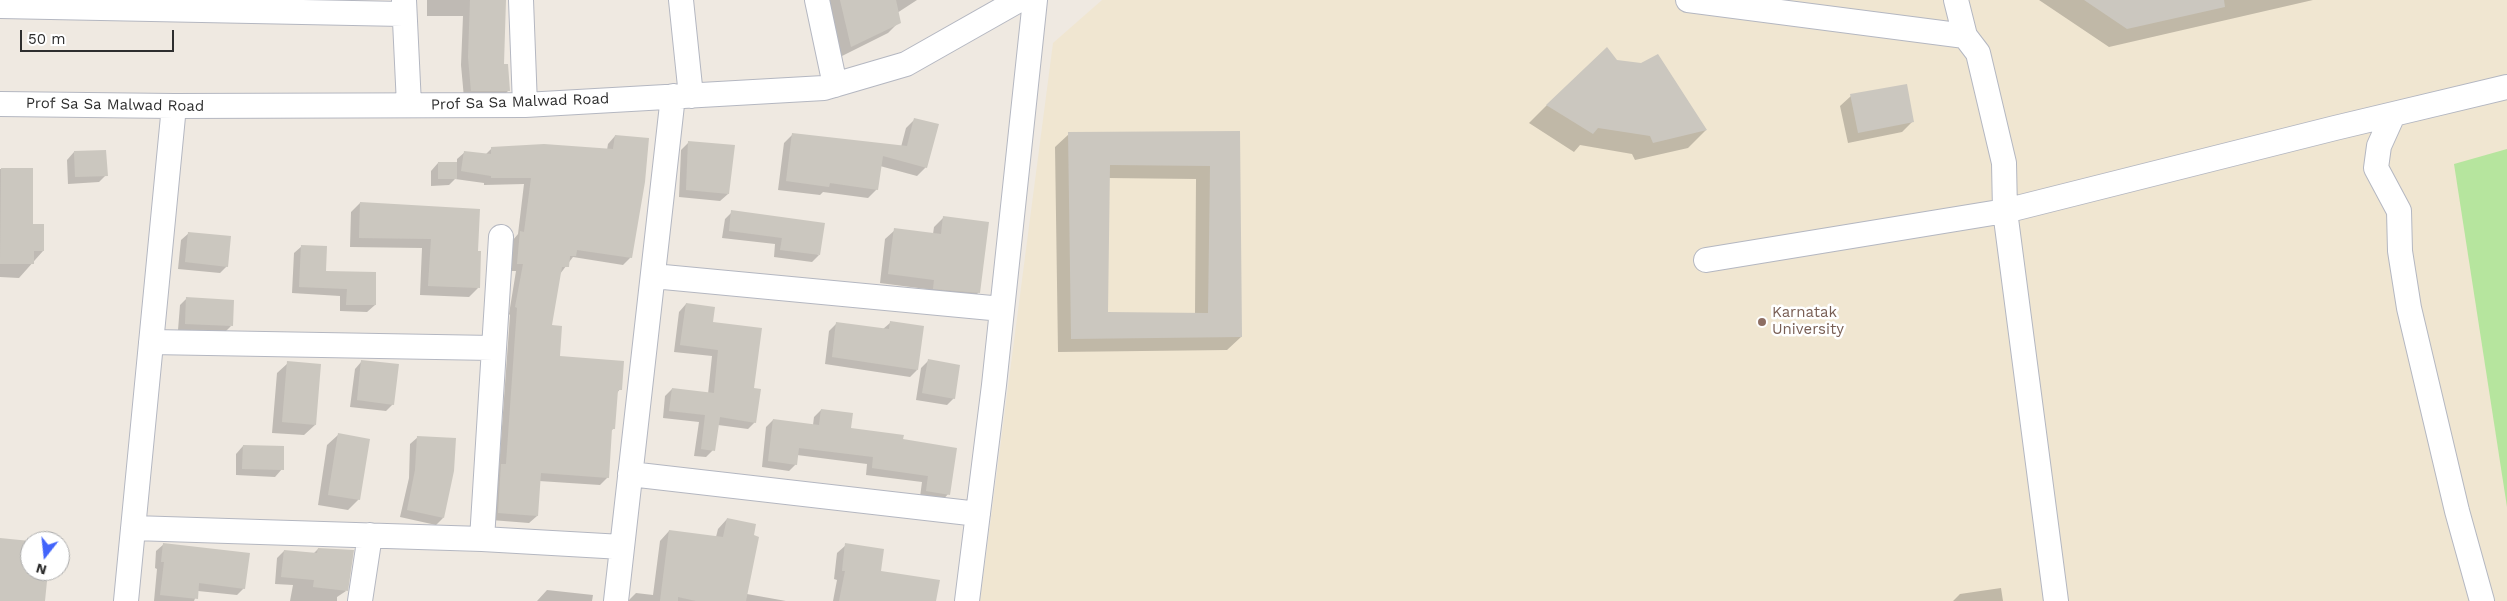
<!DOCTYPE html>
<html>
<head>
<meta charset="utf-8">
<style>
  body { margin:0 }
  #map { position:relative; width:2507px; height:601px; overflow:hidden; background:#efe9e1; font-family:"Work Sans",sans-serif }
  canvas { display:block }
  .north { position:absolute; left:20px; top:531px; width:50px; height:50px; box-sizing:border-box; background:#fff; border:1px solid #ababab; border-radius:50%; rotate:196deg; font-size:14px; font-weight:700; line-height:20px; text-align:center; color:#2e2e2e }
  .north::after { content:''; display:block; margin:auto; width:18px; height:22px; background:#4264fb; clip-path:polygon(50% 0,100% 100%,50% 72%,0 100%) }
  .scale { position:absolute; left:20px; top:30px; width:154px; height:22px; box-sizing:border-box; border:2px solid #2e2e2e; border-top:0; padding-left:6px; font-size:15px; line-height:18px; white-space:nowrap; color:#2e2e2e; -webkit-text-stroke:4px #fff; paint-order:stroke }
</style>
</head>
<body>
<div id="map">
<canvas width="2507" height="601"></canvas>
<div class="north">N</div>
<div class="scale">50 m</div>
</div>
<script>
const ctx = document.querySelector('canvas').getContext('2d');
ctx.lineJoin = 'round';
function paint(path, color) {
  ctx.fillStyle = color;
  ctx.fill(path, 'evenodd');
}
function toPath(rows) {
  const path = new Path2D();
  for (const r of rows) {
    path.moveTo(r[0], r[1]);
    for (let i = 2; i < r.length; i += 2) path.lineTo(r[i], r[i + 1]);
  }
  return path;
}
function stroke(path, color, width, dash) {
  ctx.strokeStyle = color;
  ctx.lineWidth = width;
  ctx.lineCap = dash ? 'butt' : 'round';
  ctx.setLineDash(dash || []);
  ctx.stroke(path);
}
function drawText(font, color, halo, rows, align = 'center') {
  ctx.font = font + ' "Work Sans",sans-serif';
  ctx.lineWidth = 5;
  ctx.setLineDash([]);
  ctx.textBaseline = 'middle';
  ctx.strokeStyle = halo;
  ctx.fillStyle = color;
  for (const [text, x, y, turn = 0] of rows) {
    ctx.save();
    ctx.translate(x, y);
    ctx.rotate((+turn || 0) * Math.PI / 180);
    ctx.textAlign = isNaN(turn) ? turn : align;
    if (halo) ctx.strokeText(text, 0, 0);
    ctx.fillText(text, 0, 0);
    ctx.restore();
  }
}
const education = toPath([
  [1102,0,2507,0,2507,601,980,601,1053,43]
]);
const green = toPath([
  [2507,149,2507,507,2454,164]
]);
const shadow = toPath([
  [427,0,504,0,502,66,508,91,501,98,464,98,461,65,463,16,427,16],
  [828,0,917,0,897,13,899,22,888,33,840,57],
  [2039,0,2313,0,2109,47],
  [1616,62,1706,130,1688,148,1635,160,1632,154,1580,145,1574,152,1529,123,1547,105],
  [1851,96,1913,121,1902,132,1848,143,1840,106],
  [915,119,926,167,917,176,880,166,877,189,868,198,823,192,820,195,778,190,784,143,793,134,901,147,906,128],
  [1238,132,1241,337,1227,350,1058,352,1055,147,1069,134],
  [1108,178,1196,179,1195,314,1107,313],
  [615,136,631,257,623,265,573,257,560,274,550,326,558,357,620,389,617,393,614,428,611,431,608,477,600,485,539,481,537,516,529,523,491,520,494,472,499,468,510,315,509,314,516,271,510,271,513,240,518,234,524,184,484,185,484,183,455,179,449,185,431,186,431,171,438,163,457,163,457,159,465,152,485,155,492,148,607,150,608,144],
  [688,143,728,194,720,201,679,197,681,150],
  [74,152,106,175,99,182,68,184,67,160],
  [0,169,31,169,31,225,43,251,19,278,0,277],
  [360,203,476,252,478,288,469,297,420,295,422,248,350,247,351,212],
  [732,212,819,255,812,262,774,257,775,244,722,238,725,219],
  [944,217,979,292,969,302,924,298,926,289,880,283,885,239,895,230,933,234,934,227],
  [189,233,227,266,220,273,178,269,181,240],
  [302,246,324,272,375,305,367,312,340,311,340,296,292,293,294,253],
  [187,298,231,326,224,333,178,330,180,305],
  [686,304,711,323,753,389,755,422,748,429,718,425,713,450,706,457,694,456,699,422,663,418,665,396,672,389,708,394,712,356,674,352,679,312],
  [890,323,917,370,910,377,825,364,829,331,836,324,883,329],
  [362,361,393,404,386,411,350,407,355,369],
  [928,361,954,398,947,405,916,400,921,368],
  [288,363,315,425,304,435,272,433,277,373],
  [821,410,849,429,902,440,948,494,942,501,920,497,922,482,866,475,867,464,797,455,796,464,789,471,762,467,766,427,773,420,813,425,814,417],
  [338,435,359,499,348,510,318,505,327,445],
  [418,437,443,518,436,525,400,517,409,478,410,444],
  [243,446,282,469,275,477,236,475,236,454],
  [727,519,752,536,747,594,786,601,628,601,636,593,653,595,660,541,669,531,716,537,718,529],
  [164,544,244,588,237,595,198,591,194,601,154,601,157,569,155,568,156,551],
  [846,545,880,572,935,601,833,601,837,580,834,579,837,553],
  [318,549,346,591,337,597,337,601,290,601,293,585,275,584,277,558,284,551,313,554],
  [2001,588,2003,601,1953,601,1960,594],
  [547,590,593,595,592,601,537,601]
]);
const building = toPath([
  [470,0,506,0,504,64,508,64,510,91,471,91,468,57],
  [840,0,896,0,901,23,851,47],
  [2084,0,2224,0,2225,7,2127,29],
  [1607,47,1617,60,1641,63,1658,54,1707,130,1653,143,1650,136,1598,128,1593,134,1546,105],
  [1907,84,1914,122,1858,133,1850,94],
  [914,118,939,124,927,168,883,156,878,190,830,183,829,187,786,181,792,133,907,146],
  [1240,131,1242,337,1071,339,1068,132],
  [1110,165,1210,166,1208,313,1108,312],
  [615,135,649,138,645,182,632,258,577,250,576,256,570,256,569,267,562,267,552,325,562,326,560,356,624,361,622,390,618,390,615,429,612,429,609,478,541,473,538,516,498,513,501,464,506,464,517,308,515,307,523,264,517,264,520,231,524,232,531,178,491,178,491,176,461,171,464,151,491,154,491,147,544,144,613,149],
  [688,141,735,145,729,194,686,190],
  [106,150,108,176,75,177,74,151],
  [438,162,457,162,457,179,438,179],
  [1,168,33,168,33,224,44,224,44,251,34,251,34,264,0,264],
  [360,202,480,209,478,251,481,251,480,288,428,286,431,239,359,238],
  [731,210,825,223,820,255,780,250,782,238,729,231],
  [943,216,989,222,980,293,933,289,934,280,888,274,894,228,941,234],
  [188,232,231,236,228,267,185,262],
  [301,245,327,246,326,271,376,272,376,305,346,305,347,289,299,287],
  [186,297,234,300,233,326,185,324],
  [686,303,715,307,713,322,762,328,754,388,761,389,756,423,720,417,715,451,701,449,705,415,669,411,672,388,714,393,718,350,680,345],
  [890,321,924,326,918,370,832,357,836,322,889,329],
  [928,359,960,365,955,399,922,393],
  [361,360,399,364,394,405,357,400],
  [287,361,321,364,316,425,282,422],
  [821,409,853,413,851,428,904,435,903,439,957,448,950,495,926,491,928,476,872,468,873,457,799,448,797,465,768,461,773,419,819,425],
  [338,433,370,439,360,500,328,495],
  [417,436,456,438,454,471,444,518,407,510,415,470],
  [243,445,284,446,284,470,242,469],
  [727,518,756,524,754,535,759,537,746,601,696,601,678,597,678,601,660,601,669,530,723,537],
  [0,538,30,541,30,571,48,571,45,601,0,601],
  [163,543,250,553,245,589,199,583,198,599,160,595,164,562,161,562],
  [845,543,884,549,881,571,940,580,936,601,839,601,845,571,842,571],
  [318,548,354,550,348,591,313,587,314,580,281,577,284,550,317,553]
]);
const minor = toPath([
  [404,0,409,105],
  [521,0,525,105],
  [681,0,691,96],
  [817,0,835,85],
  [1688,0,1965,36],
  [1956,0,1965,36,1978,53,2004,163,2005,211,2056,601],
  [0,6,403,14],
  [0,104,174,106,525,105,824,88,906,64,1019,0],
  [2393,115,2379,146,2376,168,2399,211,2400,251,2409,308,2457,511,2482,601],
  [1706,260,2005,211,2335,128,2507,87],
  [653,276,1002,309],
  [151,342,493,348],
  [630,474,978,514],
  [133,528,482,539,622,547],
  [482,539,501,237],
  [126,601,174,106],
  [360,601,370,535],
  [616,601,673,96],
  [967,601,994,385,1035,0]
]);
const markers = [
  [1762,322,5,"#8d6e63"]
];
const streetNames = [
  ["Prof Sa Sa Malwad Road",520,102,-2],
  ["Prof Sa Sa Malwad Road",115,105,1]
];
const educationNames = [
  ["Karnatak",1772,313],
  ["University",1772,330]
];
paint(education, '#f0e6d1');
paint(green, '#b6e59e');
paint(shadow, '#0003');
paint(building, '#cbc7bf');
stroke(minor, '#b4b7c1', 26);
stroke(minor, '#fff', 24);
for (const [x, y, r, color] of markers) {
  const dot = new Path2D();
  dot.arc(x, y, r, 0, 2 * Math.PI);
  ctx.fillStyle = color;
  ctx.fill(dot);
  stroke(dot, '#fff', 2);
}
drawText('15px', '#2e2e2e', '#fff', streetNames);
drawText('15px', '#785e54', '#fff', educationNames, 'left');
</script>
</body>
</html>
